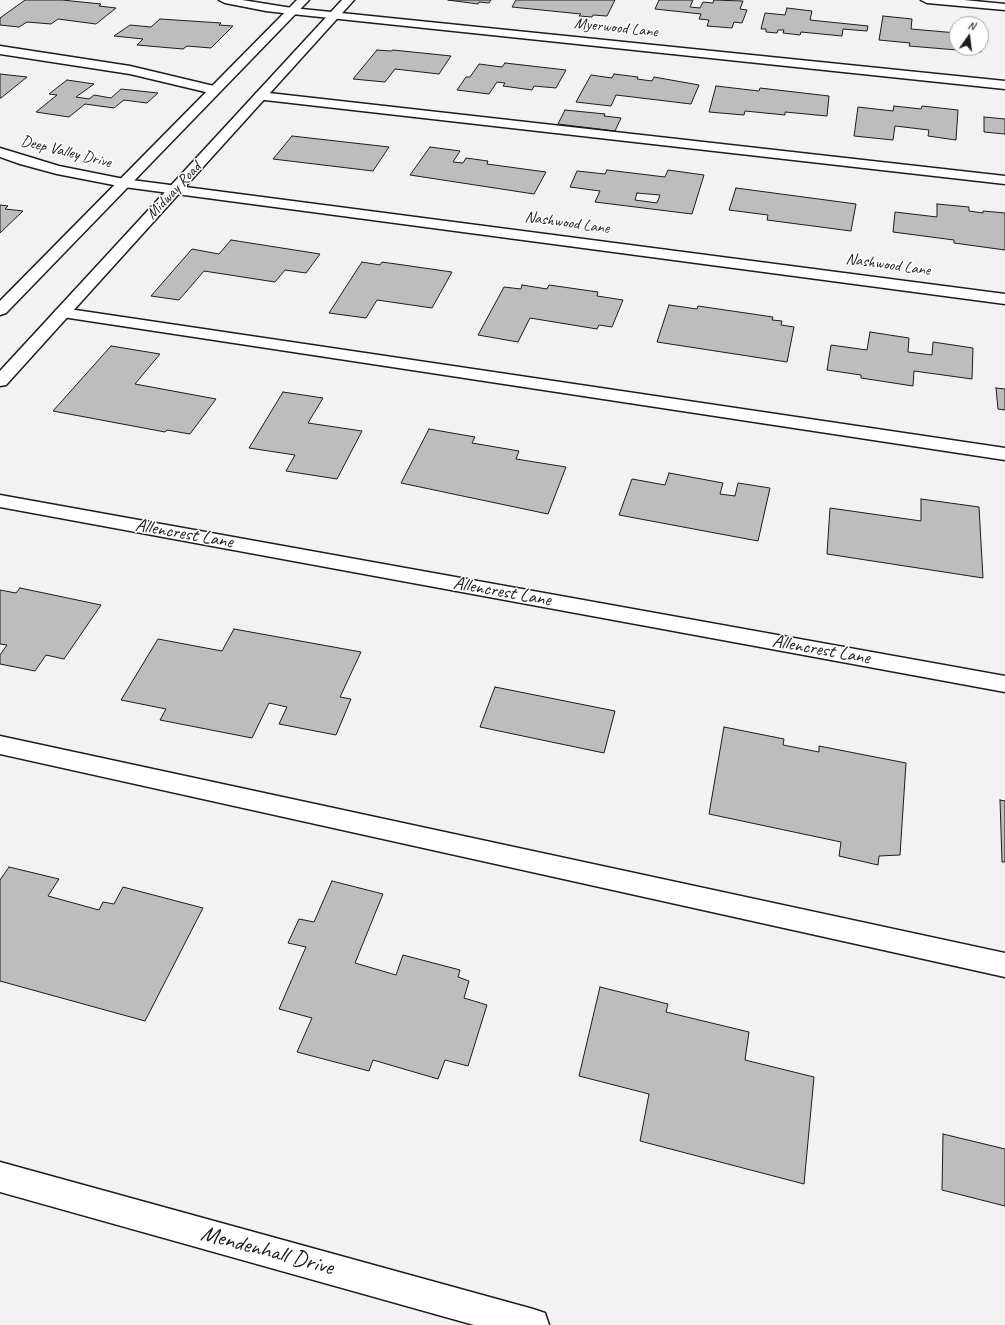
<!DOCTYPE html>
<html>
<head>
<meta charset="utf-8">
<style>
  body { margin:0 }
  #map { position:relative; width:1005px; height:1325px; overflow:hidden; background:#f2f2f2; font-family:Caveat,sans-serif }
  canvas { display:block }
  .north { position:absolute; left:949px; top:16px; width:40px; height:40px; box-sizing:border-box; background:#fff; border:1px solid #a4a4a4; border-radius:50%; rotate:14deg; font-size:11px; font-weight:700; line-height:16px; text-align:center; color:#1c1c1c }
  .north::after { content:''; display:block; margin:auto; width:14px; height:18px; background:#1c1c1c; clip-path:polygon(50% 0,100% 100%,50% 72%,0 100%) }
</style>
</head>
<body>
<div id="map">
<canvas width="1005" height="1325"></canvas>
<div class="north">N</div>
</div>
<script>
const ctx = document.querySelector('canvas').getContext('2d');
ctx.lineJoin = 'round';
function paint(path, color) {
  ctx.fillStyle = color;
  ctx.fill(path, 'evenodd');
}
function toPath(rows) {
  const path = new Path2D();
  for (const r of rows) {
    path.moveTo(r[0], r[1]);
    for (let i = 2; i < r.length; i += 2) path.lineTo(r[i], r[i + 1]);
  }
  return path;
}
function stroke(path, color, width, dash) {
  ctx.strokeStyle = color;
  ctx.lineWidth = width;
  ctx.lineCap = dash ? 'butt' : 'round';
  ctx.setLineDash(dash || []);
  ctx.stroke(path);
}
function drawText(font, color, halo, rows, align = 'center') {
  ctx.font = font + ' Caveat,sans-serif';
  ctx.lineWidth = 3;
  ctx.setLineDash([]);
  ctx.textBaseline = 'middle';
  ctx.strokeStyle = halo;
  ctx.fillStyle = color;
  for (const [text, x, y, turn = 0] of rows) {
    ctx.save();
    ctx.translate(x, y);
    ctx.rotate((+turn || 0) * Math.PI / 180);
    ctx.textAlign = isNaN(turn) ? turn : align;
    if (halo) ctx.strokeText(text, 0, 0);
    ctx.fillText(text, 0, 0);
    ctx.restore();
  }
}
const building = toPath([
  [25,0,62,0,101,4,99,6,116,8,96,24,58,19,51,24,27,22,19,27,0,25,0,18,25,0],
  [448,0,491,0,489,3,479,2,478,4,448,0],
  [516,0,615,0,607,16,593,15,592,17,579,16,581,14,512,7,516,0],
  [659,0,693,0,690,7,700,8,703,2,713,3,714,0,743,1,740,9,747,10,742,23,734,22,732,28,707,26,709,20,699,19,701,14,655,9,659,0],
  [787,8,812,11,810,20,868,26,867,31,843,29,842,36,801,32,800,35,783,33,784,30,778,30,777,33,766,32,766,29,761,29,765,13,785,15,787,8],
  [883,16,912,19,911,29,957,33,957,48,981,48,981,36,981,52,909,46,910,43,879,40,883,16],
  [160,19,221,23,219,25,233,26,211,48,187,46,183,49,137,45,143,39,114,36,130,25,151,27,160,19],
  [377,50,391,51,393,50,451,56,439,74,395,69,385,82,353,79,377,50],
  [505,63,566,70,556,88,534,86,532,90,503,86,505,83,497,82,489,94,457,90,466,77,470,77,479,64,502,67,505,63],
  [0,74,27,77,1,98,0,98,0,74],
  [614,74,638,77,637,79,652,81,654,77,699,85,691,104,616,95,611,106,576,102,591,75,612,78,614,74],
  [67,80,94,84,76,97,89,99,94,95,111,98,121,89,158,93,147,103,124,100,114,108,85,104,69,117,36,112,57,95,49,94,67,80],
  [716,86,759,91,760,88,829,96,827,116,785,112,785,115,745,111,744,115,709,112,716,86],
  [894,106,921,109,922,106,958,110,956,140,928,136,929,130,895,126,893,140,854,136,858,107,893,111,894,106],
  [565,110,605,114,604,116,621,118,615,131,558,124,565,110],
  [984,117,1005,119,1005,134,984,132,984,117],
  [292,136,389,147,373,171,273,159,292,136],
  [430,147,460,151,453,162,463,163,466,158,488,161,487,164,546,172,534,194,410,175,430,147],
  [607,170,665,177,668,170,704,175,692,214,595,202,600,191,570,187,577,171,605,174,607,170],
  [637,193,660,195,657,203,635,200,637,193],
  [736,188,856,204,851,231,767,220,768,215,729,210,736,188],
  [937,204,969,207,969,211,983,213,983,211,1005,213,1005,250,954,243,954,240,893,232,895,212,937,217,937,204],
  [0,205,8,206,5,209,23,211,0,233,0,205],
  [231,240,320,254,306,273,285,270,275,282,204,271,179,300,151,296,192,249,219,254,231,240],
  [362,262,380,265,382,262,452,272,432,308,377,300,366,318,329,313,362,262],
  [522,285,547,289,549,285,598,292,597,296,623,300,612,327,599,325,597,329,530,318,518,342,478,335,504,287,521,289,522,285],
  [669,305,697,309,698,306,773,317,772,320,782,321,781,325,794,327,787,362,657,342,669,305],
  [870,332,909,338,908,352,932,355,933,342,973,348,972,379,914,371,913,386,861,378,861,375,827,370,831,345,867,350,870,332],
  [111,346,160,354,135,384,216,399,190,434,167,430,165,432,53,411,111,346],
  [996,388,1005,389,1005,410,998,409,996,388],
  [283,392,323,398,308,423,362,431,337,479,286,471,295,455,249,448,283,392],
  [429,429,475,437,472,443,519,451,516,459,566,467,548,514,401,483,429,429],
  [669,473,723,483,720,494,735,496,738,483,770,488,758,541,619,515,632,479,665,485,669,473],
  [921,499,979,507,983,578,827,554,830,508,921,521,921,499],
  [20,588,101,605,64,659,46,655,35,671,0,664,0,655,7,645,0,644,0,590,16,593,20,588],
  [234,629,361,652,340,697,351,699,336,735,279,724,287,707,269,703,252,738,160,720,166,709,121,700,158,639,222,651,234,629],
  [495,687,615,711,604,753,480,727,495,687],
  [724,727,784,739,783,745,819,752,819,746,906,763,900,855,879,856,878,865,839,856,841,842,709,814,724,727],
  [1000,800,1005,801,1005,862,1002,862,1000,800],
  [9,867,59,879,48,896,99,910,103,902,114,904,123,887,203,908,145,1021,0,981,0,880,9,867],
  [332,881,383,894,355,963,396,975,403,955,460,970,458,977,469,981,464,998,487,1005,468,1066,445,1060,438,1079,373,1060,369,1071,297,1052,312,1018,279,1009,306,947,288,943,299,919,314,922,332,881],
  [600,987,668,1004,666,1012,749,1032,745,1060,814,1077,804,1184,640,1141,649,1094,579,1076,600,987],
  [943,1134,1005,1149,1005,1206,942,1190,943,1134]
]);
const minor = toPath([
  [219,0,242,0,292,8,1005,81,1005,89,292,14,266,11,225,3,219,0],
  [921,0,964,0,1005,4,1005,10,927,3,921,0],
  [0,46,130,66,218,87,220,90,218,93,214,94,130,74,0,54,0,46],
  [260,92,1005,176,1005,184,256,99,254,96,256,93,260,92],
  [0,148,59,166,124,179,1005,294,1005,304,124,187,57,174,20,164,0,157,0,148],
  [62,308,1005,448,1005,460,56,316,54,313,56,310,62,308],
  [0,495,1005,676,1005,692,0,507,0,495],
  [0,736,1005,953,1005,977,0,754,0,736],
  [0,1162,533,1309,545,1313,549,1325,474,1325,0,1192,0,1162]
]);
const major = toPath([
  [297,0,309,0,6,313,0,315,0,301,297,0],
  [342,0,354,0,6,385,0,386,0,371,342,0]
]);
const farStreetnames = [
  ["Myerwood Lane",616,28,6],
  ["Deep Valley Drive",66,152,14],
  ["Midway Road",174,191,-47],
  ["Nashwood Lane",567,223,8],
  ["Nashwood Lane",888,265,8]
];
const streetNames = [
  ["Allencrest Lane",184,534,10],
  ["Allencrest Lane",502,592,10],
  ["Allencrest Lane",821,650,10]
];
const nearStreetnames = [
  ["Mendenhall Drive",267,1251,15]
];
paint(building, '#bdbdbd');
stroke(building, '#1c1c1c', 1);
stroke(minor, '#1c1c1c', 3);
stroke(major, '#1c1c1c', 3);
paint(minor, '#fff');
paint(major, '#fff');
drawText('16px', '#1c1c1c', '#fff', farStreetnames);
drawText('19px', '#1c1c1c', '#fff', streetNames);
drawText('23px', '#1c1c1c', '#fff', nearStreetnames);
</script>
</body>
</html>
